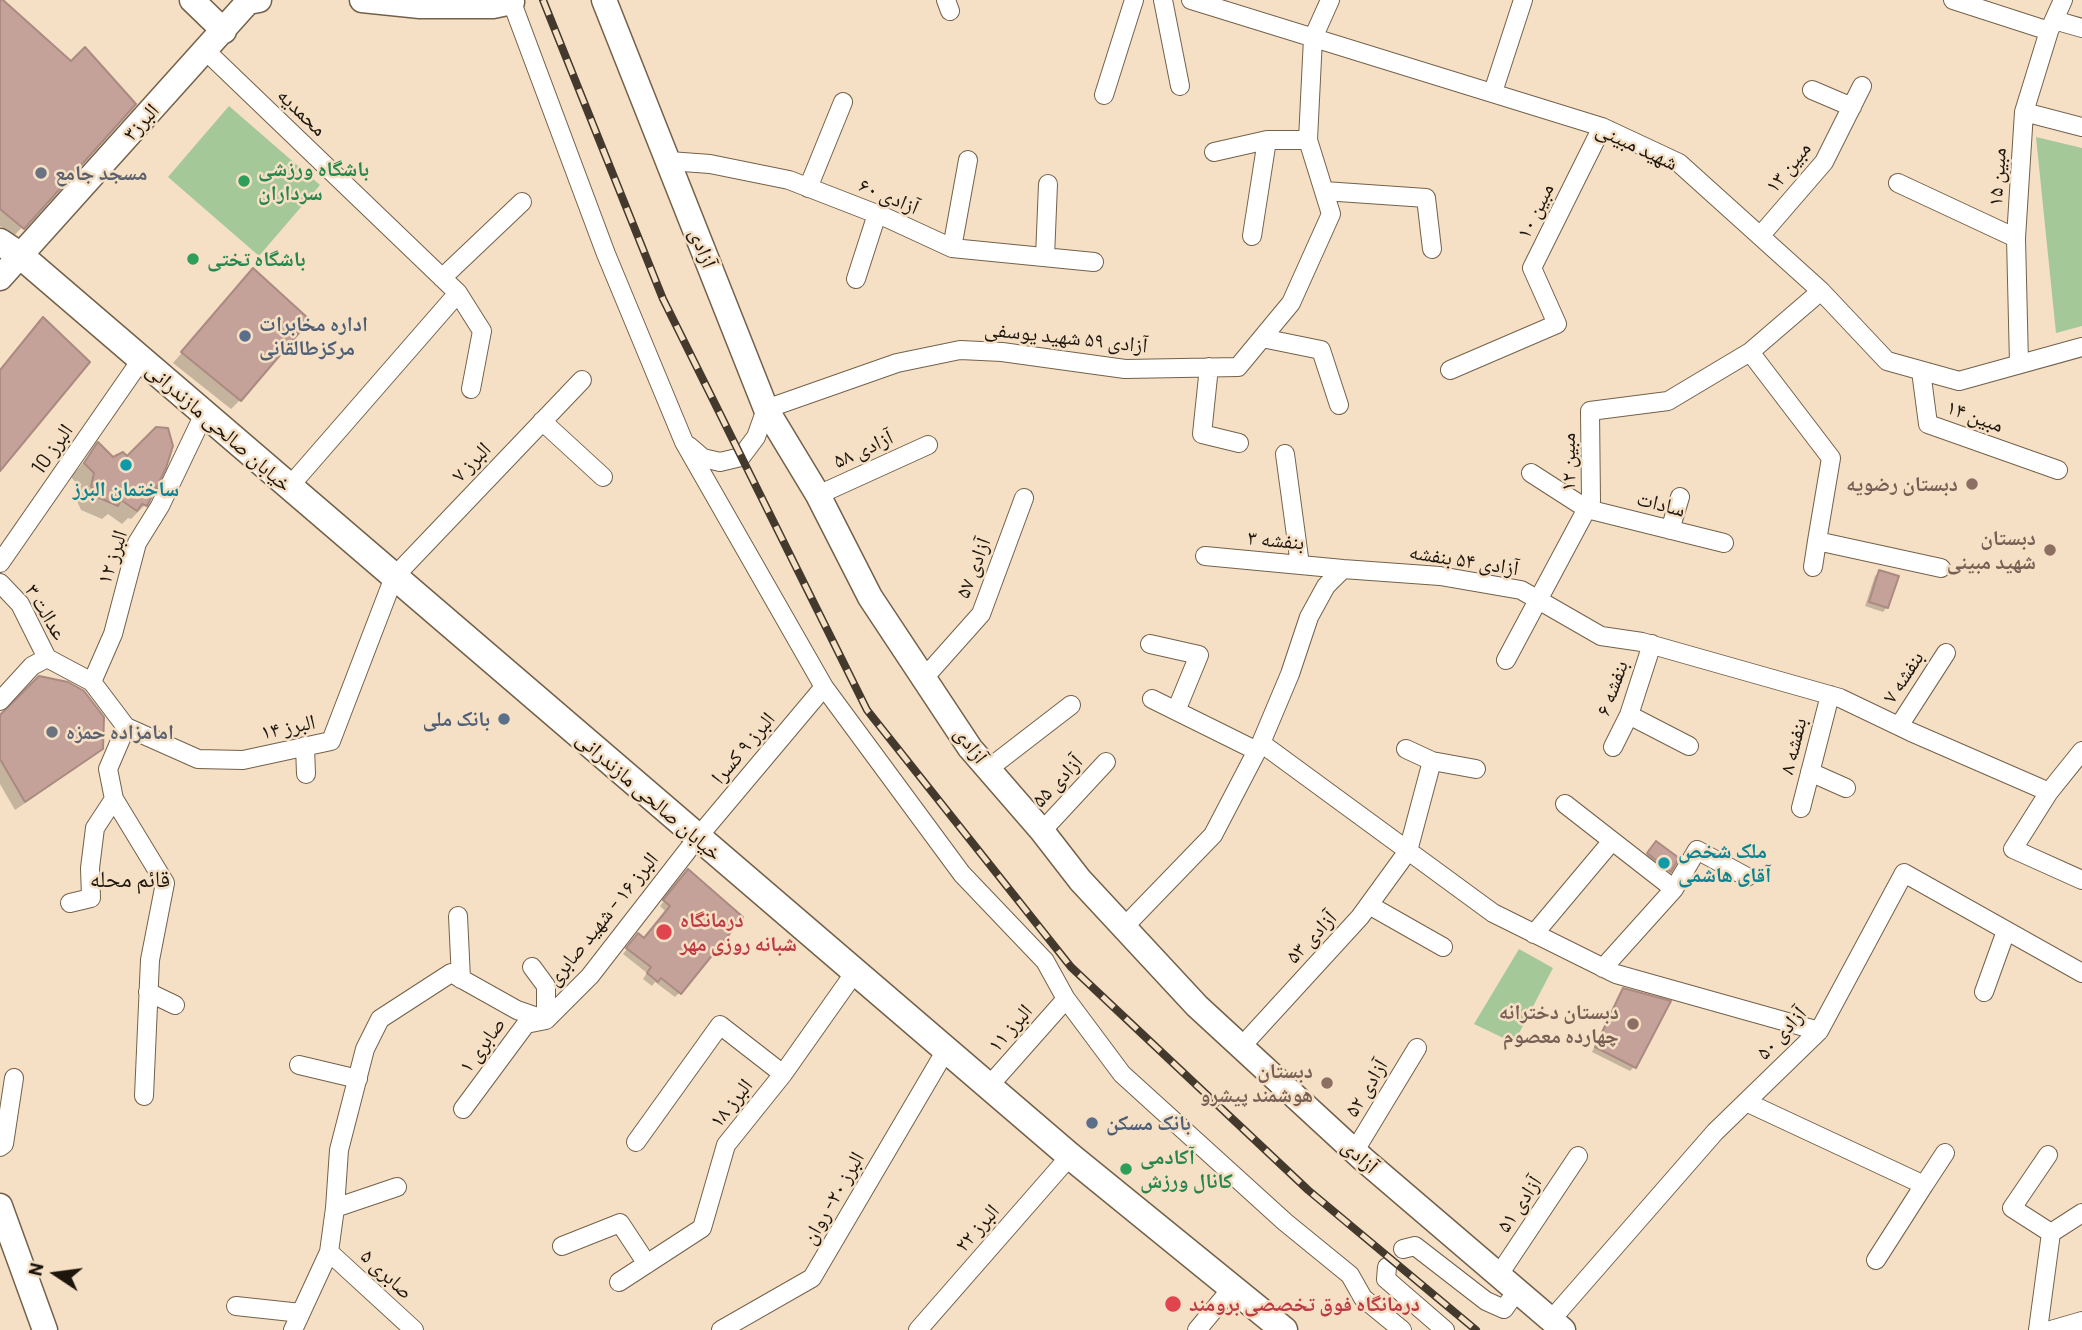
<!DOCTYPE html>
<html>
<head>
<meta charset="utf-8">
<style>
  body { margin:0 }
  #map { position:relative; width:2082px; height:1330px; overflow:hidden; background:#f5e0c5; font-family:Barlow,sans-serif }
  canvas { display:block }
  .north { position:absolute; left:21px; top:1239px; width:70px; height:70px; -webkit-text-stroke:5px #f5e0c5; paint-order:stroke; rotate:283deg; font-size:19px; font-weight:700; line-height:28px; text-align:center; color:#1e160d }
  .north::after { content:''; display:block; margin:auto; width:24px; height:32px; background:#1e160d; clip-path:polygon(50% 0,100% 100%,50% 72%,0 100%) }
</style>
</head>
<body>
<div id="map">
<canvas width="2082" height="1330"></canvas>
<div class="north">N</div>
</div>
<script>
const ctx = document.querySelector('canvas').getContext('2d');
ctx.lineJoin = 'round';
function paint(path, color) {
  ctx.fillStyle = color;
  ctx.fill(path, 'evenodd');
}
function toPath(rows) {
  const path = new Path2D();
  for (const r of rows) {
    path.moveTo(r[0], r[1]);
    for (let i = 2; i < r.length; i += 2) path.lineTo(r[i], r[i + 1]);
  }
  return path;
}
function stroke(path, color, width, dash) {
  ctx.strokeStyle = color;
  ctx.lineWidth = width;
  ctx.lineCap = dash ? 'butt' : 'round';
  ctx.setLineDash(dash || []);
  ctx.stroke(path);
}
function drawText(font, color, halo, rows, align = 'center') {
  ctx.font = font + ' Barlow,"Noto Naskh Arabic",sans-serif';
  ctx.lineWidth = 5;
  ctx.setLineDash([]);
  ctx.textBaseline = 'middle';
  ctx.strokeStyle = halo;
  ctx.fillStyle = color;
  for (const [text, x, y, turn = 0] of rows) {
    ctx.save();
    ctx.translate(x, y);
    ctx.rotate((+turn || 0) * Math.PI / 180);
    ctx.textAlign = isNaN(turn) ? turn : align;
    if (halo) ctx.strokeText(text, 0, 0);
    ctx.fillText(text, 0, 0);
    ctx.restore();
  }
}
const green = toPath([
  [229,106,320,185,259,256,168,177],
  [2036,137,2082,148,2082,326,2056,333],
  [1519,949,1553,968,1514,1043,1474,1024]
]);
const shadow = toPath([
  [0,12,71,64,134,104,13,237,0,226],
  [244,280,240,400,231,409,173,363],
  [98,445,145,505,131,519,128,518,122,524,108,514,102,519,81,510,77,501,81,488,71,477],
  [1880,572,1887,607,1883,612,1865,606,1875,576],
  [0,718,101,748,91,758,15,810,0,784],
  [1652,847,1677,859,1665,875,1644,858],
  [683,876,680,992,675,997,655,982,652,986,643,979,647,973,623,954,633,941,643,940,666,912,660,906],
  [1624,990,1634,1067,1630,1071,1592,1052,1619,994]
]);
const building = toPath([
  [0,0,3,0,71,61,85,47,136,104,24,229,0,209,0,0],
  [253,268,310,320,241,401,181,352,253,268],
  [43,317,90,362,0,471,0,370,43,317],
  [156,427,168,428,173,446,166,468,147,506,142,504,137,511,121,500,118,506,95,496,91,486,94,473,84,463,97,443,98,442,113,457,123,452,127,456,156,427],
  [1879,570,1899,576,1888,608,1869,602,1879,570],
  [39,676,68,682,84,691,104,717,103,749,25,802,0,759,0,715,39,676],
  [1656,841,1679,858,1671,872,1647,853,1656,841],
  [688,869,743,917,681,994,661,978,658,982,647,973,651,967,626,948,638,933,644,938,670,906,663,900,688,869],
  [1623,988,1671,1001,1636,1068,1595,1047,1623,988]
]);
const street = toPath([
  [511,0,606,254,684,442,824,687,962,874,1045,961,1066,999,1122,1074,1285,1222,1350,1275,1363,1298,1402,1330],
  [946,0,950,11],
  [1163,0,1180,86],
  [1191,0,1602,127,1679,163,1821,291,1887,361,1959,381,2082,347],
  [1953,0,2049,31],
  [2054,20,2082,28],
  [206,51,458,293,482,331,471,389],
  [1812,90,1852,107],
  [1493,92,1523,0],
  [1104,95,1134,0],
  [2024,112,2082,127],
  [1214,152,1267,140,1308,140],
  [669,161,710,164,789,180,887,218,952,248,1094,262],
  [1898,183,2016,238],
  [808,188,843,102],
  [1324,191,1426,198,1432,249],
  [1761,235,1824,162,1862,86],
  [1252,236,1267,140],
  [952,248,968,160],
  [1045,257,1048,184],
  [442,278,522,202],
  [856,279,877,214],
  [1262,338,1321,350,1339,405],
  [1750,352,1831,458,1817,541,1941,568],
  [2019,364,2016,238,2024,112,2049,31,2063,0],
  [1209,367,1202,434,1239,443],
  [1450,370,1557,324,1532,268,1602,127],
  [1921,371,1928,424,2058,470],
  [542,421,603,477],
  [689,446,703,458,720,462,741,457,756,437,766,409,897,363,960,350,1002,352,1125,369,1238,367,1291,303,1331,214,1308,140,1313,38,1330,0],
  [1285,454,1300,565],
  [1531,473,1587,509,1724,543],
  [289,487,458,293],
  [818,495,928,445],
  [1670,530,1680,497],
  [1205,556,1343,569],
  [0,563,141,360],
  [1813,567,1817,541],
  [0,583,20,604,47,658,92,682,126,727,198,759,243,760,331,741,394,577,582,380],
  [1150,644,1199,655,1176,711],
  [1506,660,1591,501,1590,411,1668,401,1750,352,1821,291],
  [924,678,981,614,1024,498],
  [92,682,113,634,137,543,160,506,204,414],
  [1152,699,1257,751],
  [0,701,32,666,47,658],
  [1629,715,1689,746],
  [1899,726,1946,653],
  [126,727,108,769,114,799,165,883,150,960,144,1096],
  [1261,743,1493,913,1616,974,1819,1031],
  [305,746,306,774],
  [1613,747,1629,715,1652,644],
  [2082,751,2049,792,2013,849,2082,880],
  [1432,761,1476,769],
  [988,769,1071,705],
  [1810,772,1846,788],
  [1565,804,1674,889,1603,968],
  [1801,808,1830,695],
  [1042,831,1106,762],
  [1674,889,1697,850,1747,877],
  [70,903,91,898,90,868,95,828,114,799],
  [1369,905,1443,947],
  [458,916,461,979],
  [1124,927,1213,835,1261,743,1290,674,1309,617,1326,586,1343,569,1440,576,1521,590,1601,636,1642,642,1840,698,1911,732,2049,792],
  [1534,934,1612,841],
  [148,992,175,1005],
  [1984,992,2006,931],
  [1241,1047,1360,917,1408,851,1432,761,1406,749],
  [299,1065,358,1079],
  [989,1086,1066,999],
  [1746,1102,1924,1185,1945,1153],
  [463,1109,526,1024,546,1020,546,986,532,967],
  [636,1142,720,1025,783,1074],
  [0,1147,4,1144,14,1078],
  [1354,1152,1417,1048],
  [335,1208,397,1187],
  [2051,1233,2082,1213],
  [562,1246,620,1223,647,1264],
  [1403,1249,1415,1246,1486,1301,1504,1309,1516,1292],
  [329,1252,414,1330],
  [1876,1260,1924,1185],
  [1387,1267,1386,1279,1445,1330],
  [1498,1276,1578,1156],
  [619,1282,702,1228,726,1145,783,1074,855,972],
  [236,1306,301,1313],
  [1551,1320,1715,1132,1819,1031,1904,873,2082,973],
  [293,1330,329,1252,335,1208,339,1150,365,1049,380,1019,451,973,517,1010,546,1020,590,976,698,837,824,687],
  [721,1330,812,1278,946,1050],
  [918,1330,1070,1156],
  [1197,1330,1232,1288],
  [2038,1330,2051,1233,2012,1208,2048,1155],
  [2051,1330,2082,1321]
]);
const secondary = toPath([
  [192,0,224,31],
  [362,0,420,6,493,6,512,2],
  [604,0,766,409,818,495,870,597,970,748,1042,831,1080,880,1197,1006,1363,1159,1563,1330],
  [0,278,248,2,259,0],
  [0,1206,45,1330]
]);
const primary = toPath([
  [0,242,21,256,1070,1156,1284,1330]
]);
const rail = toPath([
  [543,0,663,299,867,710,1071,967,1308,1190,1476,1330]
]);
const markers = [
  [41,173,7,"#6b7280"],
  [244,181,7,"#2e9e5b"],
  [193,259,7,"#2e9e5b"],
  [245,336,7,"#5c6f8a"],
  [126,465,7,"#0f9aa8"],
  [1972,484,7,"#8d6e63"],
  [2050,550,7,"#8d6e63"],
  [504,719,7,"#5c6f8a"],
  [52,732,7,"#6b7280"],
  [1664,863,7,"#0f9aa8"],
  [664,932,9,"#e0444e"],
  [1633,1024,7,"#8d6e63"],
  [1327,1083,7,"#8d6e63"],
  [1092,1123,7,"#5c6f8a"],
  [1126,1169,7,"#2e9e5b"],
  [1173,1304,9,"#e0444e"]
];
const streetNames = [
  ["محمدیه",302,112,44],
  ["البرز۳",141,122,-48],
  ["شهید مبینی",1637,146,25],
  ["مبین ۱۳",1788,167,-51],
  ["مبین ۱۵",1997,177,-86],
  ["آزادی ۶۰",889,196,23],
  ["مبین ۱۰",1535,211,-64],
  ["آزادی",703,248,69],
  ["آزادی ۵۹ شهید یوسفی",1066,337,6],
  ["مبین ۱۴",1975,416,20],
  ["خیابان صالحی مازندرانی",219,427,41],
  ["البرز 10",52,449,-55],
  ["آزادی ۵۸",863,449,-25],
  ["البرز ۷",471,462,-46],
  ["مبین ۱۲",1568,462,-90],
  ["سادات",1661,504,14],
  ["بنفشه ۳",1276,540,5],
  ["البرز ۱۲",112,557,-72],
  ["آزادی ۵۴ بنفشه",1464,560,9],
  ["آزادی ۵۷",973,568,-69],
  ["عدالت ۳",46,612,59],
  ["بنفشه ۷",1903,677,-57],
  ["بنفشه ۶",1612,688,-70],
  ["البرز ۱۴",288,727,-12],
  ["آزادی",971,745,53],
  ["بنفشه ۸",1793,746,-76],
  ["البرز ۹ کسرا",743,748,-50],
  ["آزادی ۵۵",1057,781,-47],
  ["خیابان صالحی مازندرانی",649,796,41],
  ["البرز ۱۶ - شهید صابری",602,919,-51],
  ["آزادی ۵۳",1311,937,-47],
  ["البرز ۱۱",1010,1028,-49],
  ["آزادی ۵۰",1781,1033,-48],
  ["صابری ۱",482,1045,-54],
  ["آزادی ۵۲",1366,1088,-59],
  ["البرز ۱۸",731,1103,-52],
  ["آزادی",1360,1156,42],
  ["البرز ۲۰- روان",833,1198,-60],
  ["آزادی ۵۱",1519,1204,-56],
  ["البرز ۲۲",977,1228,-49],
  ["صابری ۵",387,1274,43]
];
const leisureNames = [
  ["باشگاه ورزشی",258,169],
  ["سرداران",258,193],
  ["باشگاه تختی",207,259],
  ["آکادمی",1140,1157],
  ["کانال ورزش",1140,1181]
];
const worshipNames = [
  ["مسجد جامع",55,173],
  ["امامزاده حمزه",66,732]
];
const serviceNames = [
  ["اداره مخابرات",259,324],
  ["مرکزطالقانی",259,348],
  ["بانک ملی",490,719,"right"],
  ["بانک مسکن",1106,1123]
];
const educationNames = [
  ["دبستان رضویه",1958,484],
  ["دبستان",2036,538],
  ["شهید مبینی",2036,562],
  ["دبستان دخترانه",1619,1012],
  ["چهارده معصوم",1619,1036],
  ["دبستان",1313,1071],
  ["هوشمند پیشرو",1313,1095]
];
const cultureNames = [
  ["ساختمان البرز",126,489],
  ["ملک شخص",1678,851,"left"],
  ["آقای هاشمی",1678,875,"left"]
];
const healthNames = [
  ["درمانگاه",680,920],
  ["شبانه روزی مهر",680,944],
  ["درمانگاه فوق تخصصی برومند",1189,1304]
];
const neighbourhoodNames = [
  ["قائم محله",130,879]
];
paint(green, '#a5c899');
paint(shadow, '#0003');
paint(building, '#c4a299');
stroke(building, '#ab8a81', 2);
stroke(street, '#73614a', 20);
stroke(secondary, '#73614a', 27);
stroke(primary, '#73614a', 29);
stroke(street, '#fff', 18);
stroke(secondary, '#fff', 24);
stroke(primary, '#fff', 26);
stroke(rail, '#43392d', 8);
stroke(rail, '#f5e0c5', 5, [16]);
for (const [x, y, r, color] of markers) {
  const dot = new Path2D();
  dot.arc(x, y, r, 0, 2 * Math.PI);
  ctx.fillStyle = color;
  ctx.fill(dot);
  stroke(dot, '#f5e0c5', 2.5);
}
drawText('21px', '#1e160d', '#f5e0c5', streetNames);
drawText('bold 21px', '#27864d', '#f5e0c5', leisureNames, 'left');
drawText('bold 21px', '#5b616d', '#f5e0c5', worshipNames, 'left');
drawText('bold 21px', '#4e5e75', '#f5e0c5', serviceNames, 'left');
drawText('bold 21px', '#785e54', '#f5e0c5', educationNames, 'right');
drawText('bold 21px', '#0d838f', '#f5e0c5', cultureNames);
drawText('bold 21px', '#be3a42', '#f5e0c5', healthNames, 'left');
drawText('23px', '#1e160d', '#f5e0c5', neighbourhoodNames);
</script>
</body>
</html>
